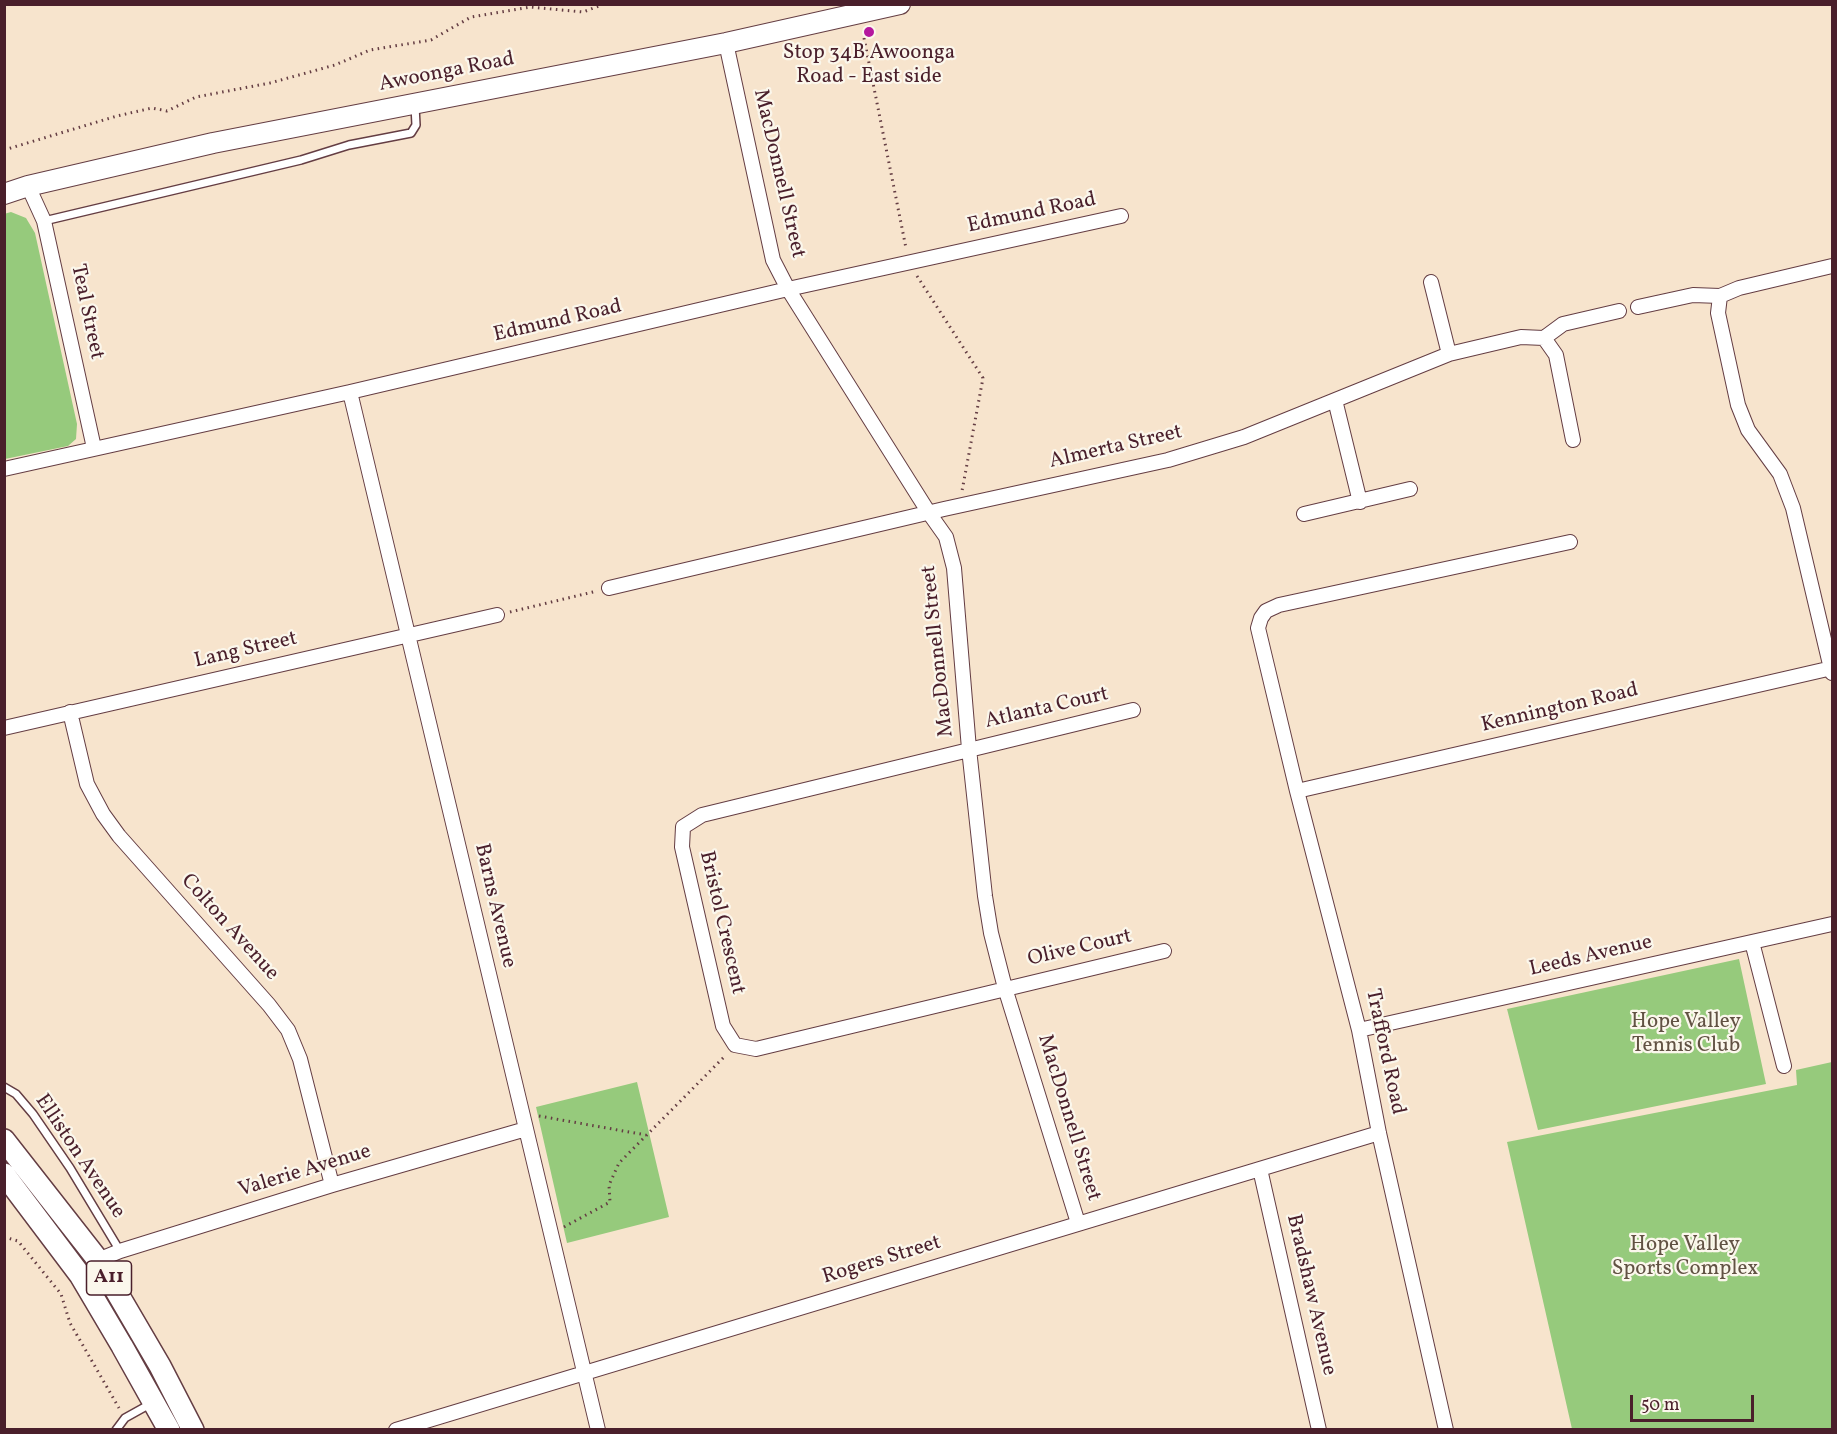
<!DOCTYPE html>
<html>
<head>
<meta charset="utf-8">
<style>
  body { margin:0 }
  #map { position:relative; width:1837px; height:1434px; overflow:hidden; background:#f7e4cd; font-family:Vollkorn,serif }
  canvas { display:block }
  .frame { position:absolute; inset:0; border:6px solid #4a1f2b; pointer-events:none }
  .scale { position:absolute; left:1630px; top:1395px; width:124px; height:27px; box-sizing:border-box; border:3px solid #4a1f2b; border-top:0; padding-left:8px; font-size:18px; line-height:21px; white-space:nowrap; color:#4a1f2b; -webkit-text-stroke:4px #fbf7ec; paint-order:stroke }
</style>
</head>
<body>
<div id="map">
<canvas width="1837" height="1434"></canvas>
<div class="frame"></div>
<div class="scale">50 m</div>
</div>
<script>
const ctx = document.querySelector('canvas').getContext('2d');
ctx.lineJoin = 'round';
function paint(path, color) {
  ctx.fillStyle = color;
  ctx.fill(path, 'evenodd');
}
function toPath(rows) {
  const path = new Path2D();
  for (const r of rows) {
    path.moveTo(r[0], r[1]);
    for (let i = 2; i < r.length; i += 2) path.lineTo(r[i], r[i + 1]);
  }
  return path;
}
function stroke(path, color, width, dash) {
  ctx.strokeStyle = color;
  ctx.lineWidth = width;
  ctx.lineCap = dash ? 'butt' : 'round';
  ctx.setLineDash(dash || []);
  ctx.stroke(path);
}
function drawText(font, color, halo, rows, align = 'center') {
  ctx.font = font + ' Vollkorn,serif';
  ctx.lineWidth = 4.5;
  ctx.setLineDash([]);
  ctx.textBaseline = 'middle';
  ctx.strokeStyle = halo;
  ctx.fillStyle = color;
  for (const [text, x, y, turn = 0] of rows) {
    ctx.save();
    ctx.translate(x, y);
    ctx.rotate((+turn || 0) * Math.PI / 180);
    ctx.textAlign = isNaN(turn) ? turn : align;
    if (halo) ctx.strokeText(text, 0, 0);
    ctx.fillText(text, 0, 0);
    ctx.restore();
  }
}
const green = toPath([
  [11,212,26,218,35,233,77,424,76,439,68,446,5,459,4,214],
  [1739,959,1766,1084,1538,1130,1507,1009],
  [1832,1062,1832,1429,1572,1429,1507,1142,1797,1085,1796,1070],
  [637,1082,669,1217,567,1243,536,1107]
]);
const path = toPath([
  [864,38,906,248],
  [4,150,117,116,152,108,167,111,196,97,270,83,335,65,370,50,431,40,471,17,530,7,583,12,604,4],
  [917,276,983,378,962,491],
  [510,612,597,591],
  [539,1116,646,1135],
  [564,1227,610,1202,609,1185,619,1163,726,1055],
  [4,1237,18,1241,61,1294,70,1323,119,1408]
]);
const service = toPath([
  [44,221,301,160,349,145,411,133,416,125,415,106],
  [4,1087,16,1094,33,1114,70,1168,120,1251],
  [116,1430,125,1418,152,1403]
]);
const minor = toPath([
  [726,43,773,260,788,289,929,513,946,537,954,568,969,749,985,896,991,933,1005,988,1078,1223],
  [28,186,44,221,94,448],
  [1431,282,1449,354],
  [1720,296,1718,313,1738,405,1748,430,1780,474,1793,508,1832,673],
  [1638,307,1693,295,1720,296,1739,288,1832,266],
  [1544,338,1556,355,1573,440],
  [350,392,598,1430],
  [1335,400,1360,502],
  [4,469,350,392,788,289,1121,216],
  [1304,514,1410,489],
  [609,588,944,509,1168,460,1244,437,1449,354,1521,337,1544,338,1563,324,1619,311],
  [1133,710,702,815,683,827,682,847,723,1026,735,1045,756,1049,1164,951],
  [70,712,87,784,103,814,119,836,269,1005,288,1030,300,1059,332,1185],
  [4,728,497,615],
  [1297,791,1832,668],
  [1752,942,1784,1066],
  [1359,1030,1832,924],
  [1260,1169,1319,1430],
  [98,1260,120,1251,332,1185,526,1129],
  [396,1430,1379,1133],
  [1446,1430,1379,1133,1359,1030,1297,791,1258,628,1261,618,1266,611,1279,605,1570,542]
]);
const secondary = toPath([
  [4,194,28,186,213,143,726,43,900,4]
]);
const primary = toPath([
  [4,1140,98,1260,160,1366,193,1430],
  [4,1174,80,1275,122,1346,169,1430]
]);
const markers = [
  [869,32,6,"#b5179e"]
];
const shields = [
  [109,1278,45]
];
const shieldNames = [
  ["A11",109,1278]
];
const poiNames = [
  ["Stop 34B Awoonga",869,54],
  ["Road - East side",869,78]
];
const streetNames = [
  ["Awoonga Road",447,73,-11],
  ["MacDonnell Street",778,174,77],
  ["Edmund Road",1032,214,-12],
  ["Teal Street",86,312,78],
  ["Edmund Road",558,322,-13],
  ["Almerta Street",1116,448,-13],
  ["Lang Street",246,651,-13],
  ["MacDonnell Street",939,651,-96],
  ["Atlanta Court",1047,709,-13],
  ["Kennington Road",1560,709,-13],
  ["Barns Avenue",494,906,77],
  ["Bristol Crescent",721,923,77],
  ["Colton Avenue",229,928,48],
  ["Olive Court",1080,949,-13],
  ["Leeds Avenue",1591,957,-13],
  ["Trafford Road",1384,1052,78],
  ["MacDonnell Street",1068,1118,73],
  ["Elliston Avenue",79,1157,56],
  ["Valerie Avenue",305,1172,-17],
  ["Rogers Street",882,1261,-17],
  ["Bradshaw Avenue",1310,1295,77]
];
const parkNames = [
  ["Hope Valley",1686,1023],
  ["Tennis Club",1686,1047],
  ["Hope Valley",1685,1246],
  ["Sports Complex",1685,1270]
];
paint(green, '#96ca7c');
stroke(service, '#643d43', 10);
stroke(minor, '#643d43', 16);
stroke(secondary, '#643d43', 22);
stroke(primary, '#643d43', 24);
stroke(path, '#643d43', 3, [1.5, 4.5]);
stroke(service, '#fff', 7);
stroke(minor, '#fff', 14);
stroke(secondary, '#fff', 20);
stroke(primary, '#fff', 21);
for (const [x, y, r, color] of markers) {
  const dot = new Path2D();
  dot.arc(x, y, r, 0, 2 * Math.PI);
  ctx.fillStyle = color;
  ctx.fill(dot);
  stroke(dot, '#fbf7ec', 2);
}
for (const [x, y, w] of shields) {
  const box = new Path2D();
  box.roundRect(x - w / 2, y - 17, w, 34, 4.5);
  ctx.fillStyle = '#fbf7ec';
  ctx.fill(box);
  stroke(box, '#4a1f2b', 1.5);
}
drawText('bold 20px', '#4a1f2b', null, shieldNames);
drawText('21px', '#4a1f2b', '#fbf7ec', poiNames);
drawText('21px', '#4a1f2b', '#fbf7ec', streetNames);
drawText('21px', '#615243', '#fbf7ec', parkNames);
</script>
</body>
</html>
